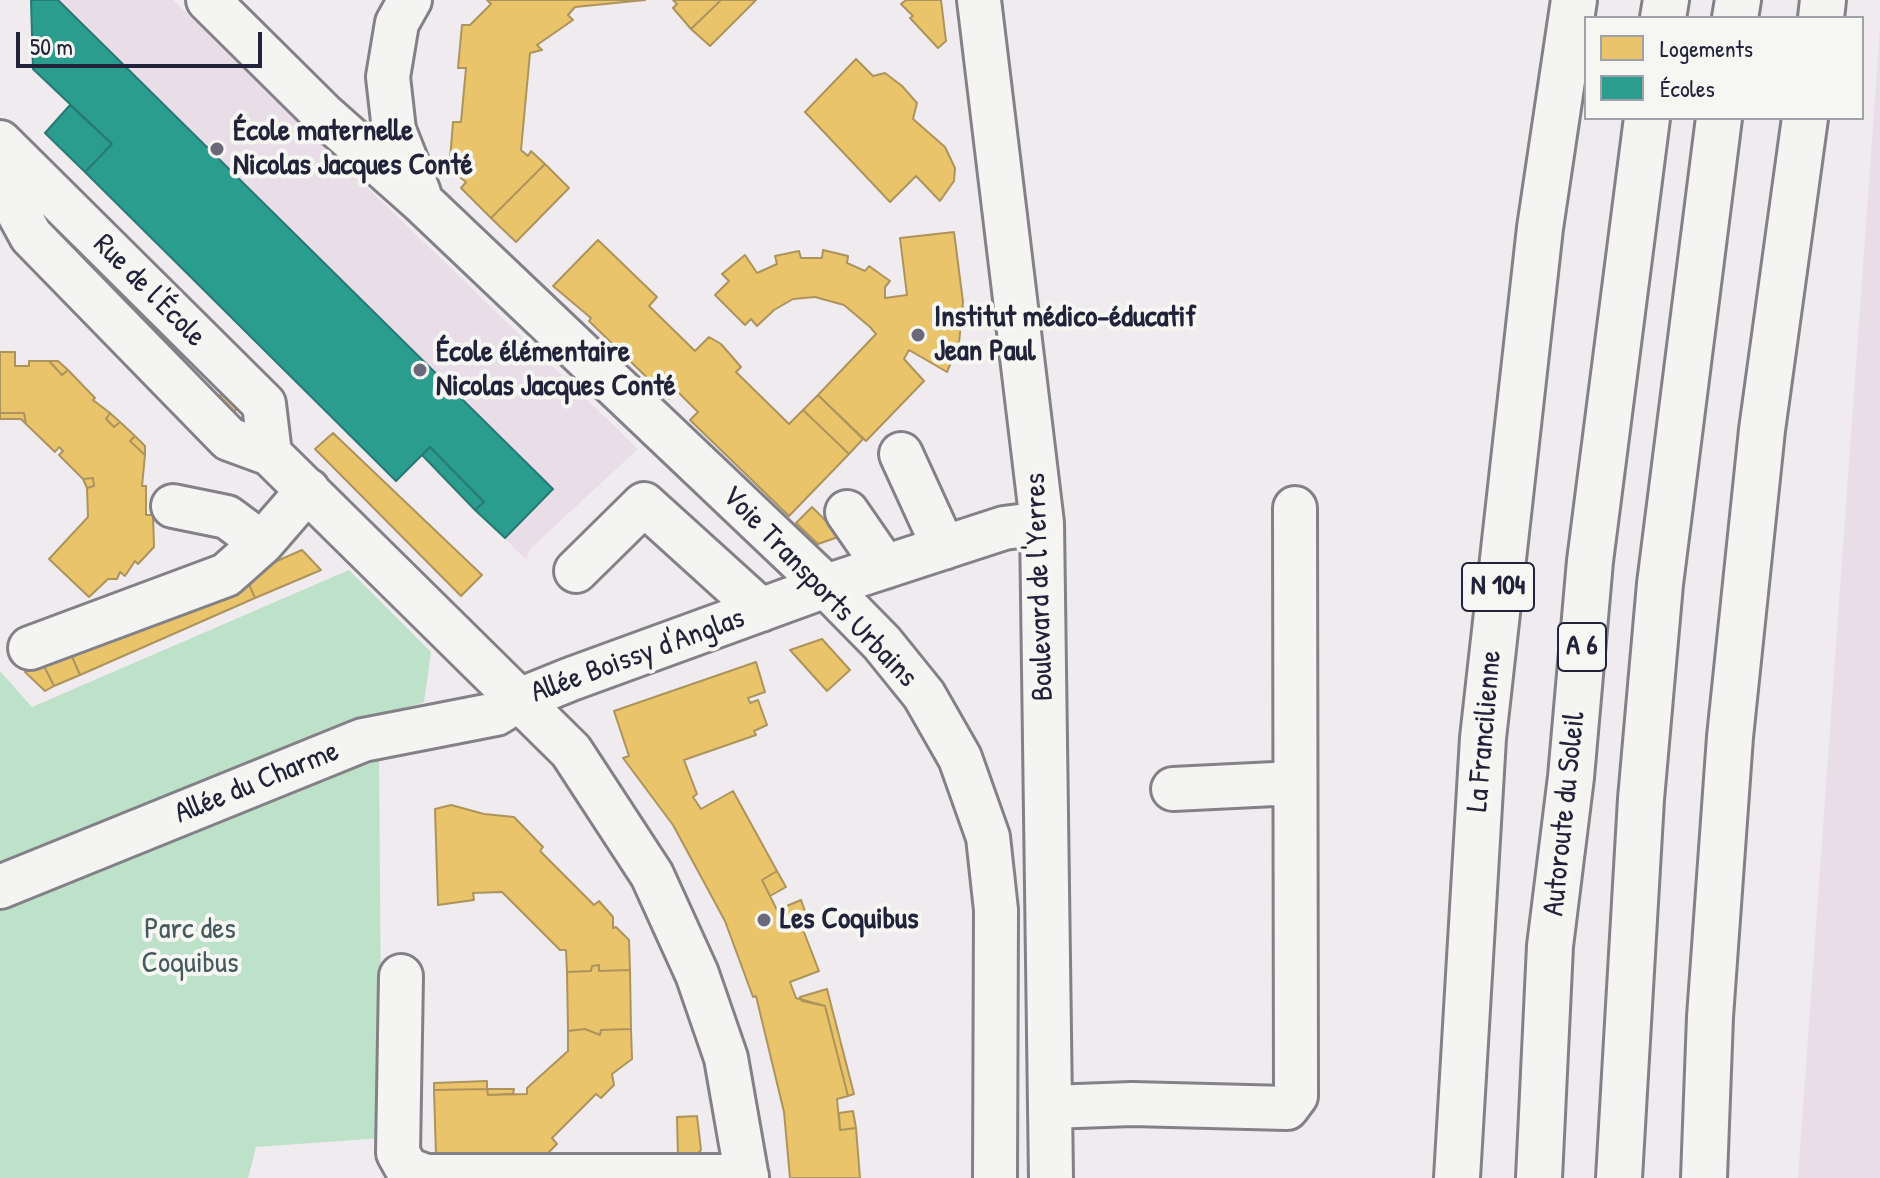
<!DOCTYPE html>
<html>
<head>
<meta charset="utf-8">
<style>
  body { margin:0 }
  #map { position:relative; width:1880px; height:1178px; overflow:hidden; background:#f0ebee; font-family:"Patrick Hand",sans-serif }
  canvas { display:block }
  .legend { position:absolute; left:1584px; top:16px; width:280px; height:104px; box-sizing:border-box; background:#f6f6f2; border:2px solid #a1a1a9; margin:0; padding:10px 14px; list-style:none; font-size:24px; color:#22223b }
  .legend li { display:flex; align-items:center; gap:16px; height:40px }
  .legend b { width:40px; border:2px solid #a1a1a9 }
  .scale { position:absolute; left:16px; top:32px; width:246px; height:36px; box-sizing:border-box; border:4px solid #22223b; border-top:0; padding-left:10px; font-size:24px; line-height:28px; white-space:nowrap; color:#22223b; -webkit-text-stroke:6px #f6f6f2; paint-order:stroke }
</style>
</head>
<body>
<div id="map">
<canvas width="1880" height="1178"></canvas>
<ul class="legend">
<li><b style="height:22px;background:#e9c46a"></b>Logements</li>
<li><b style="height:22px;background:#2a9d8f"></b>Écoles</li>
</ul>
<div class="scale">50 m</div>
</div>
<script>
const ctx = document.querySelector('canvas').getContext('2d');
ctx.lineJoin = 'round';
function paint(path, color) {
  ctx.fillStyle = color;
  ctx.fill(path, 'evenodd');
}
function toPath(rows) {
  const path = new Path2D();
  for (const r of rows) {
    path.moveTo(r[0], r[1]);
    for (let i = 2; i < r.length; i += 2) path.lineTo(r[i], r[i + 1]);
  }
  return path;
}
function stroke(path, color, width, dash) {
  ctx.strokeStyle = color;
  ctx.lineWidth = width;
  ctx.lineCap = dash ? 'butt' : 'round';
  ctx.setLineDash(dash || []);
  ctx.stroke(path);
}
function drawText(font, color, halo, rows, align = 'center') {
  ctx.font = font + ' "Patrick Hand",sans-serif';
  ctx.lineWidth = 8;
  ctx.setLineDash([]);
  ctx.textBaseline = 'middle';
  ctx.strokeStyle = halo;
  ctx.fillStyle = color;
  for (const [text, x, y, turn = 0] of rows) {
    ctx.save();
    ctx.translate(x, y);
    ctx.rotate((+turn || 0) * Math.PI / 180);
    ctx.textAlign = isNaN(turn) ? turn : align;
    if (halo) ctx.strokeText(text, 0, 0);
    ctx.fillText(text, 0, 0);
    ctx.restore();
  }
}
const built = toPath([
  [31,0,173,0,638,449,531,548,526,560,422,455,396,481,85,172,111,144,33,69],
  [1880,27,1880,1178,1798,1178]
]);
const green = toPath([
  [349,570,431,652,424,702,372,719,379,757,382,1138,256,1147,248,1178,0,1178,0,671,32,707]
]);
const homes = toPath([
  [487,0,645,0,575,7,568,15,573,20,537,45,542,50,530,53,521,150,528,156,531,151,545,164,491,218,461,188,466,182,457,175,460,160,450,160,453,122,461,122,466,68,458,68,462,25,470,25,491,4,487,0],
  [673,0,721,0,691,29,673,8,677,4,673,0],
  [721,0,756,0,710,46,691,29,721,0],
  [906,0,941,0,946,41,938,48,910,18,913,16,901,4,906,0],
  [856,59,873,76,885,73,902,86,917,103,913,119,945,147,955,168,954,181,940,201,916,176,890,202,805,112,856,59],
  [545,164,569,188,516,242,491,218,545,164],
  [954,232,963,302,959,343,947,372,909,350,904,359,924,381,866,441,818,395,876,334,870,327,844,305,815,297,793,299,774,310,757,326,751,319,745,325,715,295,729,281,722,274,745,255,757,273,777,264,775,256,799,251,801,258,822,258,823,250,848,256,847,263,865,271,869,266,890,281,885,287,885,298,907,295,900,238,954,232],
  [598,240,657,297,649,306,695,351,709,337,721,344,741,367,736,372,789,424,803,410,849,454,789,516,690,420,698,412,677,391,669,399,589,321,591,318,553,286,598,240],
  [0,352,15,352,15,366,29,366,29,361,49,361,62,375,68,370,95,398,93,400,110,413,106,419,114,427,120,422,135,436,130,441,145,455,142,486,146,486,146,515,153,515,154,547,138,564,135,561,125,576,120,572,117,579,108,579,89,597,49,559,88,517,87,488,94,486,93,478,83,479,59,455,63,451,59,447,55,452,26,424,24,413,0,413,0,352],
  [49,361,58,361,68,370,62,375,49,361],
  [227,392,239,406,230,417,214,399,227,392],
  [818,395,863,439,849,454,803,410,818,395],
  [0,413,24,413,26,424,21,419,0,419,0,413],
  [110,413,120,422,114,427,106,419,110,413],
  [333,433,482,575,461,596,315,449,333,433],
  [135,436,145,446,145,455,130,441,135,436],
  [93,478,94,486,87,488,83,479,93,478],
  [812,507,841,536,818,544,796,523,812,507],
  [302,550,321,570,255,598,245,575,302,550],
  [245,575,255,598,80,675,70,652,245,575],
  [822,639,850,670,827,691,790,650,822,639],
  [70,652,80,675,54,686,43,664,70,652],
  [756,662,765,692,748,698,750,703,758,700,767,725,754,731,756,735,684,760,697,794,693,797,701,809,733,791,777,871,762,880,777,910,801,900,808,919,800,922,819,971,790,982,796,998,825,1006,848,1096,837,1099,840,1130,856,1128,860,1178,790,1178,784,1112,756,996,753,997,725,921,673,825,623,758,629,756,614,711,756,662],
  [43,664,54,686,45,691,25,672,43,664],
  [451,805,484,814,514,817,543,847,540,851,594,905,599,901,613,917,613,928,616,927,629,940,630,970,599,971,599,965,592,966,591,971,567,972,566,950,560,950,502,892,473,893,474,900,438,905,435,809,451,805],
  [777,871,786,887,770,896,762,880,777,871],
  [599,965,599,971,630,970,631,1029,601,1030,600,1035,585,1029,568,1031,567,972,591,971,592,966,599,965],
  [827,989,854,1094,848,1096,825,1006,802,1001,800,997,827,989],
  [585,1029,600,1035,601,1030,631,1029,632,1059,612,1074,614,1085,601,1098,596,1094,552,1138,557,1144,547,1154,436,1156,434,1090,487,1089,488,1095,527,1094,527,1088,568,1051,568,1031,585,1029],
  [487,1081,487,1089,434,1090,434,1083,487,1081],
  [487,1089,514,1089,513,1094,488,1095,487,1089],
  [853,1111,856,1128,840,1130,839,1113,853,1111],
  [697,1116,701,1150,694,1157,678,1157,677,1117,697,1116]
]);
const schools = toPath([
  [31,0,58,0,553,489,505,538,475,510,484,502,430,447,396,481,85,172,112,144,33,69,31,0],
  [70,105,112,144,85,172,45,133,70,105],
  [430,447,484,502,475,510,422,455,430,447]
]);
const minor = toPath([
  [208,0,324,115,422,202,826,586,882,643,924,695,960,758,988,837,996,910,995,1178],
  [410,0,397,23,388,77,394,130,419,193],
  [979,0,1042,523,1051,1178],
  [0,142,264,404,270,454],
  [0,155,8,194,31,236,229,439,270,454,571,751,652,875,697,974,726,1058,747,1178],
  [901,454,944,548],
  [173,506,227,517,262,543],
  [847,512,885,567],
  [576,571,644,504,761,610],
  [30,648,226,575,262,543,308,490],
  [1173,789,1295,783],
  [0,887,363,740,496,714,519,700,571,679,826,586,1004,528,1042,523],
  [401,976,398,1153,407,1169,426,1176,747,1176],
  [1050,1107,1132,1104,1287,1108,1296,1096,1295,508]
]);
const highway = toPath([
  [1663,18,1666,0],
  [1735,18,1738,0],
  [1821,18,1823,0],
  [1457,1178,1483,738,1540,228,1574,0],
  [1539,1178,1550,946,1571,777,1590,561,1647,118],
  [1619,1178,1641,799,1660,584,1719,118],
  [1704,1178,1710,1017,1730,737,1762,430,1805,118]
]);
const markers = [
  [217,149,8,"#6a687a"],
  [918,335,8,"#6a687a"],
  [420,370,8,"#6a687a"],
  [764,920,8,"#6a687a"]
];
const shields = [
  [1498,587,72],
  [1582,647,48]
];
const shieldNames = [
  ["N 104",1498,587],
  ["A 6",1582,647]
];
const poiNames = [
  ["École maternelle",233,132],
  ["Nicolas Jacques Conté",233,166],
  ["Institut médico-éducatif",934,318],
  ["Jean Paul",934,352],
  ["École élémentaire",436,353],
  ["Nicolas Jacques Conté",436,387],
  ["Les Coquibus",780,920]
];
const streetNames = [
  ["Rue de l'École",149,291,45],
  ["Voie Transports Urbains",819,587,46],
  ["Boulevard de l'Yerres",1040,587,-92],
  ["Allée Boissy d'Anglas",638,656,-20],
  ["La Francilienne",1485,731,-85],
  ["Allée du Charme",257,783,-22],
  ["Autoroute du Soleil",1565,814,-84]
];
const parkNames = [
  ["Parc des",190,930],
  ["Coquibus",190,964]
];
paint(built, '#e9dee8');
paint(green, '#bde2c9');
paint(homes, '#e9c46a');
stroke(homes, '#ad935c', 2);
paint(schools, '#2a9d8f');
stroke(schools, '#287876', 2);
stroke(minor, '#838187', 48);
stroke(highway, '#838187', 50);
stroke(minor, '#f4f4f2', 42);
stroke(highway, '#f4f4f2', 44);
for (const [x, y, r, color] of markers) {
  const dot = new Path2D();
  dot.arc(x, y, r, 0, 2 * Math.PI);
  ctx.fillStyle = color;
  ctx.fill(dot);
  stroke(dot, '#f6f6f2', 3);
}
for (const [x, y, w] of shields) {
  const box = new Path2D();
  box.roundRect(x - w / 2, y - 24, w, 48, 6);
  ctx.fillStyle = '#f6f6f2';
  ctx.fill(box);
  stroke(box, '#22223b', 2);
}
drawText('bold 28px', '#22223b', null, shieldNames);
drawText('bold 30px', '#22223b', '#f6f6f2', poiNames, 'left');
drawText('30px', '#22223b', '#f6f6f2', streetNames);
drawText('30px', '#445a5c', '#f6f6f2', parkNames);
</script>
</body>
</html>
